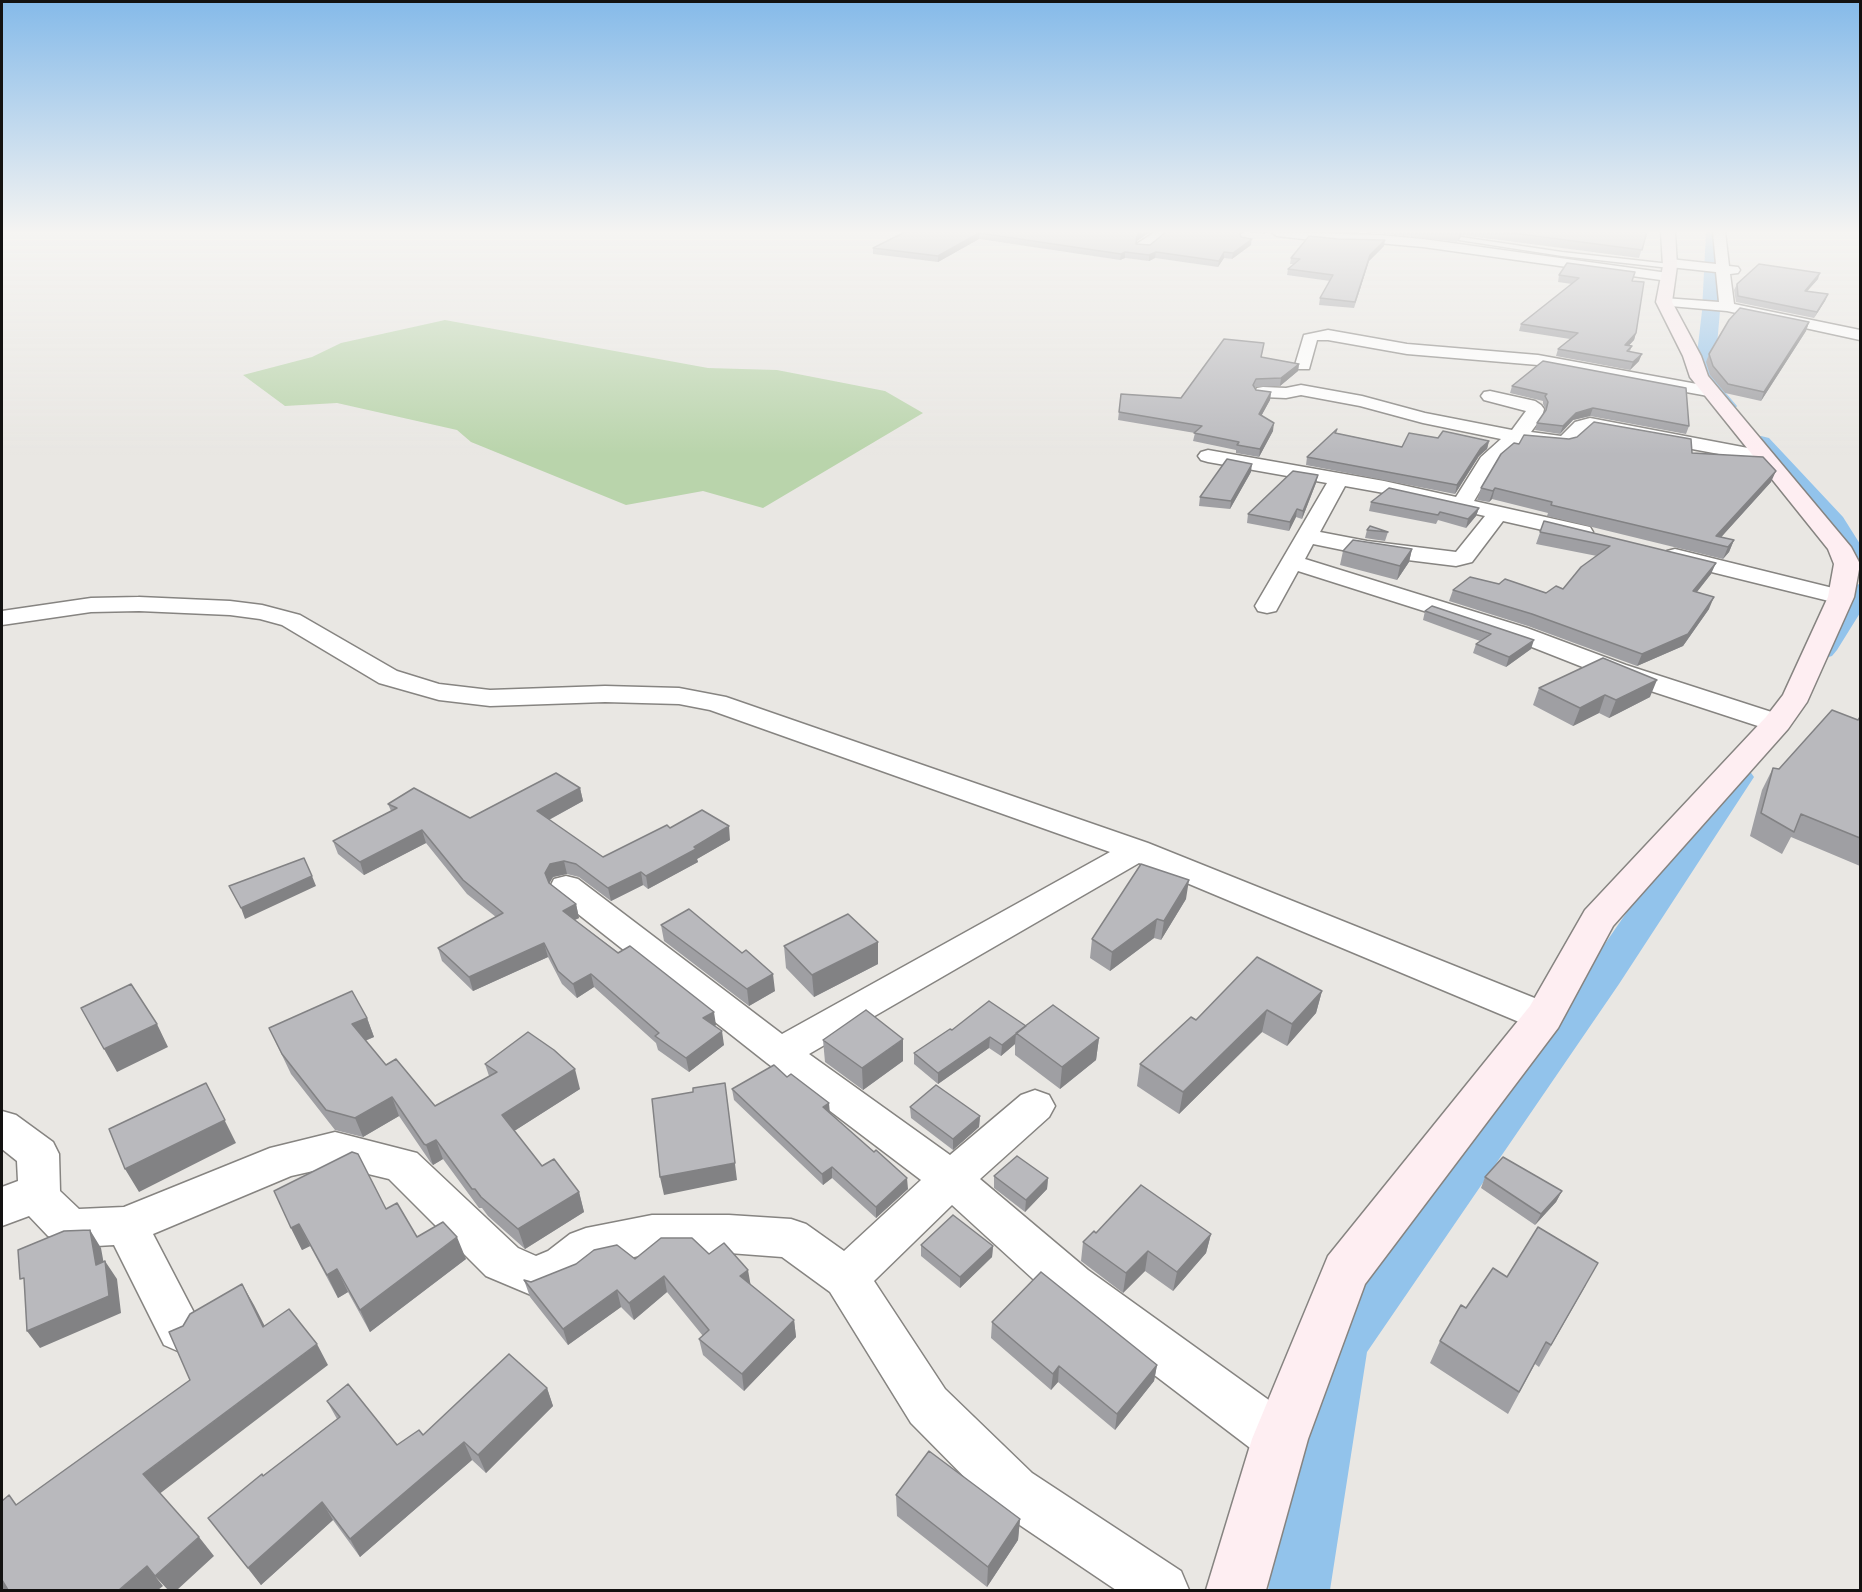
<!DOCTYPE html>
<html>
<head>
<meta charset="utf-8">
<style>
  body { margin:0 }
  #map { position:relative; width:1862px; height:1592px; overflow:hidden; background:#e9e7e3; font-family:"Noto Sans",sans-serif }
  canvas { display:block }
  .frame { position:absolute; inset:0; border:3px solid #131211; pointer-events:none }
</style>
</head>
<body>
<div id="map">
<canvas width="1862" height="1592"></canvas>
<div class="frame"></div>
</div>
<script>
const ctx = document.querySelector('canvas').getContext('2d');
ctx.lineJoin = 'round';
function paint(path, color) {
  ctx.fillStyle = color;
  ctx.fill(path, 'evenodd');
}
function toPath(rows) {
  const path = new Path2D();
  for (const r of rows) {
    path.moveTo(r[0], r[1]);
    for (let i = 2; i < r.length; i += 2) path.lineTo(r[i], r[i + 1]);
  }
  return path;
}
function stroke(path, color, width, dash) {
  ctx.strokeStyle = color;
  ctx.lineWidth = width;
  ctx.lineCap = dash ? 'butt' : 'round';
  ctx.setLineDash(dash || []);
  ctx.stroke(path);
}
const green = toPath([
  [445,320,708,368,777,370,885,391,923,413,763,508,703,491,626,505,471,442,457,430,337,403,285,406,243,375,312,357,341,343]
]);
const canal = toPath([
  [1706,232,1720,232,1720,311,1714,379,1737,406,1734,410,1727,412,1720,410,1694,380,1702,311,1706,232],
  [1761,436,1769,438,1843,517,1860,544,1860,571,1851,569,1824,526,1753,448,1750,443,1753,438,1761,436],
  [1860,584,1860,613,1837,650,1832,656,1822,659,1812,656,1807,650,1850,586,1860,584],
  [1737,767,1749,770,1754,777,1619,984,1367,1352,1330,1590,1268,1590,1314,1344,1322,1326,1591,964,1725,770,1737,767]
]);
const service = toPath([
  [1461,237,1562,252,1670,264,1673,266,1670,268,1562,256,1459,240,1461,237]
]);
const minor = toPath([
  [1155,232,1170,232,1148,249,1138,249,1137,246,1138,243,1155,232],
  [1271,232,1378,235,1423,239,1668,273,1675,277,1668,281,1423,247,1378,243,1337,243,1277,236,1271,232],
  [1713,232,1725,232,1729,266,1738,267,1740,270,1738,273,1730,274,1734,304,1860,330,1860,340,1727,311,1659,305,1657,302,1659,299,1664,298,1719,302,1716,272,1670,267,1663,263,1670,259,1716,264,1713,232],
  [1328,330,1407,344,1538,355,1708,386,1714,387,1717,391,1714,395,1708,396,1538,365,1407,354,1328,340,1317,340,1309,369,1297,369,1295,365,1304,335,1328,330],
  [1301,385,1362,396,1425,413,1512,430,1526,411,1484,400,1481,396,1484,392,1490,391,1535,401,1541,405,1544,409,1542,417,1531,432,1561,436,1575,422,1590,418,1769,452,1772,456,1769,460,1762,462,1590,430,1572,446,1565,448,1526,443,1518,444,1496,464,1474,501,1590,527,1593,532,1590,537,1582,539,1503,521,1472,562,1456,566,1367,555,1313,544,1305,559,1527,628,1626,665,1787,717,1791,723,1787,729,1777,731,1767,729,1608,677,1509,638,1298,571,1276,611,1267,613,1258,611,1255,606,1327,483,1208,462,1201,460,1198,456,1201,452,1208,450,1384,481,1456,497,1481,457,1501,439,1423,423,1360,406,1301,395,1286,398,1263,397,1257,396,1254,392,1257,388,1263,387,1286,388,1301,385],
  [1345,486,1384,493,1485,516,1456,552,1367,541,1320,532,1345,486],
  [1675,549,1849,592,1853,597,1849,602,1841,604,1667,561,1664,556,1667,551,1675,549],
  [139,597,230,601,262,605,300,615,397,671,439,684,490,690,605,686,679,688,726,697,1148,843,1557,1007,1562,1017,1557,1027,1544,1031,1531,1027,1139,863,809,1054,950,1155,1021,1095,1035,1090,1049,1095,1055,1106,1049,1117,980,1179,1088,1270,1298,1421,1305,1439,1298,1457,1280,1464,1262,1457,1056,1300,952,1205,874,1281,945,1389,1032,1473,1181,1571,1189,1590,1116,1590,996,1509,911,1423,830,1292,782,1257,729,1253,652,1253,598,1265,580,1279,536,1297,486,1276,389,1179,335,1166,291,1176,153,1234,203,1330,196,1345,180,1352,164,1345,114,1245,79,1247,63,1242,48,1236,29,1216,2,1226,2,1187,18,1181,17,1161,2,1149,2,1111,16,1115,53,1142,59,1154,60,1191,79,1209,124,1207,270,1148,335,1132,417,1153,518,1248,536,1256,548,1251,570,1234,586,1228,652,1215,729,1215,791,1219,806,1224,844,1251,921,1180,767,1063,554,895,550,887,554,879,566,876,578,879,782,1034,1110,852,710,710,679,704,605,702,490,706,439,700,379,683,282,625,260,619,230,615,139,611,91,612,2,625,2,611,91,598,139,597]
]);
const secondary = toPath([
  [1661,232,1675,232,1677,266,1672,302,1701,356,1708,376,1851,547,1860,564,1854,597,1807,702,1788,729,1613,926,1558,1028,1365,1284,1308,1439,1266,1590,1206,1590,1252,1439,1328,1256,1530,1006,1585,910,1766,717,1783,695,1828,597,1834,564,1828,549,1690,377,1683,356,1656,302,1663,266,1661,232]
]);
const wall = toPath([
  [905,232,1150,232,1137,241,1136,244,1150,245,1244,232,1240,235,1241,237,1251,245,1232,259,1224,258,1218,267,1155,258,1149,261,1125,258,1120,260,979,239,938,262,873,254,873,248],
  [1250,232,1268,232,1265,234],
  [1367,232,1647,232,1639,258,1461,235,1457,242,1378,233],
  [1384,246,1369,261,1354,308,1319,305,1320,298,1330,281,1287,275,1288,269,1294,264,1290,264,1291,258],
  [1559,275,1632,281,1636,333,1634,340,1629,345,1632,346,1630,351,1639,361,1630,370,1556,356,1558,349,1570,339,1519,331,1521,324,1572,284,1558,282],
  [1818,279,1807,291,1828,294,1825,301,1814,318,1736,302,1734,290,1737,284],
  [1809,322,1806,331,1761,401,1725,393,1710,375,1706,362,1709,354],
  [1263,350,1261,357,1299,364,1298,371,1280,386,1255,387,1256,390,1271,392,1270,400,1261,416,1273,431,1259,457,1236,453,1236,450,1193,441,1195,433,1118,420,1121,394,1181,398],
  [1512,386,1689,426,1686,434,1590,416,1573,420,1560,434,1535,430,1537,423,1546,410,1543,404,1543,401,1510,393],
  [1337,429,1336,433,1402,447,1438,438,1489,441,1487,449,1479,456,1455,494,1306,465,1307,457],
  [1519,444,1692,453,1771,482,1721,537,1734,540,1729,552,1723,559,1547,516,1548,513,1492,499,1489,502,1477,500,1481,488],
  [1251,472,1230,509,1199,506,1200,497],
  [1318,475,1316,483,1302,519,1296,517,1289,531,1247,523,1248,514],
  [1371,502,1479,508,1476,516,1466,528,1438,520,1436,524,1369,511],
  [1544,521,1711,574,1697,592,1709,609,1683,646,1637,666,1528,626,1449,601,1453,590,1546,593,1563,589,1597,556,1536,544],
  [1367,530,1388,532,1385,541,1365,538],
  [1412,549,1409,562,1397,580,1340,565,1343,551],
  [1425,611,1531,649,1506,667,1473,653,1476,644,1480,641,1423,620],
  [1539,688,1650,697,1609,718,1599,713,1573,726,1533,705],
  [1860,717,1860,866,1791,837,1782,854,1750,836,1762,790,1773,768,1779,769,1858,720],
  [580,788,583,801,549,820,603,857,670,828,730,840,697,859,698,862,648,889,643,885,611,901,579,877,567,874,553,877,549,883,576,904,579,918,575,920,716,1025,715,1026,724,1045,689,1072,658,1050,656,1043,594,987,577,998,562,984,548,957,473,991,442,961,438,948,496,917,467,894,426,843,364,875,338,854,333,841,391,811,388,804,470,818],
  [1186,899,1161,940,1154,938,1110,971,1090,958,1092,939],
  [661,925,742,953,775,991,749,1006,664,941],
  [878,942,878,964,814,997,786,968,784,946],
  [1322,991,1316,1013,1287,1046,1262,1032,1179,1114,1137,1086,1140,1064,1196,1020],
  [367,1018,374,1037,365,1041,386,1065,435,1106,489,1076,485,1064,580,1089,514,1131,542,1166,579,1192,584,1212,525,1249,488,1216,482,1208,479,1208,443,1159,433,1165,431,1163,399,1116,363,1137,335,1130,291,1074,269,1028],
  [1026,1026,1099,1038,1096,1060,1060,1089,1015,1055,1015,1044,1001,1056,989,1048,938,1084,914,1064,914,1053,952,1030],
  [823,1040,903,1061,863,1090,825,1062],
  [787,1077,830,1114,908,1189,876,1218,832,1178,823,1185,734,1100,732,1089],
  [910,1107,980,1116,979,1127,953,1150,911,1118],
  [994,1176,1048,1178,1047,1189,1025,1212,994,1188],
  [1485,1177,1562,1191,1556,1202,1535,1225,1481,1188],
  [386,1209,417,1237,466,1259,370,1332,348,1292,338,1298,310,1246,302,1250,291,1228],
  [1096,1233,1211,1234,1206,1253,1173,1291,1145,1271,1123,1293,1081,1261,1083,1242],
  [921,1245,993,1246,992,1257,960,1288,921,1256],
  [709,1254,751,1285,794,1320,796,1337,744,1391,703,1355,699,1339,703,1336,667,1292,634,1320,621,1307,568,1345,530,1297,524,1280,531,1282,635,1259],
  [1507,1277,1586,1285,1539,1367,1535,1364,1508,1414,1430,1363,1440,1341,1466,1308],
  [992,1322,1157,1365,1154,1381,1115,1430,1058,1382,1051,1390,991,1338],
  [547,1388,553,1406,486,1473,472,1460,360,1557,333,1520,261,1585,208,1518,337,1419,327,1401,397,1445],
  [896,1495,1020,1519,1018,1540,987,1587,897,1516]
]);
const shadedWall = toPath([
  [1142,232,1150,232,1137,241,1137,235],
  [1460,232,1462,232,1461,235,1457,242],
  [979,233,979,239,938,262,938,256],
  [1252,239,1251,245,1232,259,1233,253],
  [1385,240,1384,246,1369,261,1354,308,1370,255],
  [1125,252,1125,258,1120,260,1121,254],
  [1156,252,1155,258,1149,261,1149,255],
  [1224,252,1224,258,1218,267,1219,261],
  [1820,273,1818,279,1802,297,1805,291],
  [1828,294,1825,301,1814,318,1817,312],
  [1809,322,1806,331,1761,401,1764,392],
  [1636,333,1634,340,1623,352,1625,345],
  [1642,354,1639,361,1630,370,1633,362],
  [1299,364,1298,371,1280,386,1281,378],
  [1271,392,1270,400,1258,422,1259,414],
  [1593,408,1590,416,1573,420,1560,434,1563,426,1576,413],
  [1274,423,1273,431,1259,457,1260,449],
  [1489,441,1487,449,1479,456,1455,494,1457,485,1481,448],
  [1252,464,1251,472,1230,509,1231,501],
  [1776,471,1771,482,1715,544,1716,536],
  [1318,475,1316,483,1302,519,1303,511],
  [1495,488,1492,499,1489,502,1493,491],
  [1479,508,1476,516,1466,528,1468,519],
  [1297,509,1296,517,1289,531,1290,522],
  [1734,540,1729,552,1723,559,1728,547],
  [1412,549,1409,562,1397,580,1400,566],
  [1716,563,1711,574,1688,603,1693,591],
  [1714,597,1709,609,1683,646,1637,666,1642,654],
  [1534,640,1531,649,1506,667,1509,657],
  [1657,680,1650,697,1609,718,1616,700],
  [1605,695,1599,713,1573,726,1580,708],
  [580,788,583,801,541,824,537,811],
  [729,826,730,840,697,859,698,862,648,889,646,876],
  [422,830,426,843,364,875,360,862],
  [564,861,567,874,553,877,548,886,545,873,550,864],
  [641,872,643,885,611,901,608,888],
  [312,876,316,886,245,919,241,908],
  [1189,880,1186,899,1161,940,1164,921],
  [576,904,579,918,566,924,563,911],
  [1157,919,1154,938,1110,971,1112,952],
  [878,942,878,964,814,997,812,975],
  [544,943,548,957,473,991,469,977],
  [591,974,594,987,577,998,573,984],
  [773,974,775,991,749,1006,747,989],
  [1322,991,1316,1013,1287,1046,1292,1024],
  [1267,1010,1262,1032,1179,1114,1183,1092],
  [714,1012,716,1025,705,1032,703,1018],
  [367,1018,374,1037,359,1043,352,1024],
  [157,1024,168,1047,117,1072,104,1049],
  [722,1031,724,1045,689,1072,686,1058],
  [1016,1033,1015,1044,1001,1056,1002,1045],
  [990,1037,989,1048,938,1084,938,1073],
  [1099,1038,1096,1060,1060,1089,1062,1067],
  [903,1039,903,1061,863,1090,862,1068],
  [575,1069,580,1089,508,1135,502,1115],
  [206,1083,236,1143,139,1192,125,1169],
  [725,1083,737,1180,664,1195,660,1177],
  [392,1097,399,1116,363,1137,355,1118],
  [829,1103,830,1114,823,1107],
  [980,1116,979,1127,953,1150,953,1139],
  [436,1140,443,1159,433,1165,426,1145],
  [832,1167,832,1178,823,1185,822,1174],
  [907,1178,908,1189,876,1218,876,1207],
  [1048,1178,1047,1189,1025,1212,1026,1200],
  [1562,1191,1556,1202,1535,1225,1541,1214],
  [579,1192,584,1212,525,1249,518,1229],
  [299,1224,310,1246,302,1250,291,1228],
  [90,1230,101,1248,107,1281,105,1261,117,1279,121,1313,40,1348,27,1331,96,1265],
  [1211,1234,1206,1253,1173,1291,1177,1272],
  [457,1237,466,1259,370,1332,360,1310],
  [993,1246,992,1257,960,1288,960,1277],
  [1148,1251,1145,1271,1123,1293,1126,1273],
  [337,1269,348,1292,338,1298,327,1275],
  [748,1270,751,1287,740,1276],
  [664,1276,667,1292,634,1320,629,1303],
  [242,1284,254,1305,276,1348,263,1327],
  [617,1290,621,1307,568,1345,563,1329],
  [794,1320,796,1337,744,1391,742,1374],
  [317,1344,328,1365,158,1495,143,1474],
  [1157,1365,1154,1381,1115,1430,1117,1414],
  [1059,1366,1058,1382,1051,1390,1053,1374],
  [547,1388,553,1406,486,1473,478,1455],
  [464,1442,472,1460,360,1557,350,1539],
  [322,1502,333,1520,261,1585,248,1568],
  [1020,1519,1018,1540,987,1587,988,1567],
  [199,1537,214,1556,177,1590,168,1590,155,1576],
  [147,1566,163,1586,158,1590,119,1590],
  [2,1579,13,1590,2,1590]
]);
const building = toPath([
  [905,232,1142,232,1137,235,1136,244,1150,245,1166,232,1239,232,1241,237,1252,239,1233,253,1224,252,1219,261,1156,252,1149,255,1125,252,1121,254,979,233,938,256,873,248,905,232],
  [1505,232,1647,232,1642,250,1505,232],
  [1309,236,1338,239,1385,240,1370,255,1355,302,1320,298,1333,275,1288,269,1300,259,1291,258,1309,236],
  [1567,263,1635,272,1632,281,1644,282,1636,333,1625,345,1632,346,1627,351,1642,354,1633,362,1558,349,1578,333,1521,324,1579,278,1559,275,1567,263],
  [1759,264,1820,273,1805,291,1828,294,1817,312,1738,296,1737,284,1759,264],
  [1740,308,1809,322,1764,392,1728,384,1713,366,1709,354,1729,320,1740,308],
  [1224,339,1264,343,1261,357,1299,364,1281,378,1256,379,1253,385,1256,390,1271,392,1259,414,1274,423,1260,449,1237,445,1239,442,1194,433,1202,426,1119,412,1121,394,1181,398,1224,339],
  [1543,361,1686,388,1689,426,1593,408,1576,413,1563,426,1537,423,1546,410,1548,402,1545,396,1547,394,1512,386,1543,361],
  [1594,422,1691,439,1692,453,1763,457,1776,471,1716,536,1734,540,1728,547,1551,505,1552,502,1495,488,1493,491,1481,488,1501,454,1514,443,1519,444,1524,435,1569,439,1577,437,1594,422],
  [1337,429,1335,433,1402,447,1409,433,1438,438,1443,431,1489,441,1481,448,1457,485,1307,457,1337,429],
  [1227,459,1252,464,1231,501,1200,497,1227,459],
  [1293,471,1318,475,1303,511,1297,509,1290,522,1248,514,1293,471],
  [1389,488,1479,508,1468,519,1440,512,1438,515,1371,502,1389,488],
  [1544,521,1716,563,1693,591,1714,597,1688,634,1642,654,1532,614,1453,590,1470,577,1499,584,1505,579,1546,593,1556,586,1563,589,1581,567,1610,546,1540,532,1544,521],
  [1370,526,1388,532,1367,530,1370,526],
  [1353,540,1412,549,1400,566,1343,551,1353,540],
  [1432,606,1534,640,1509,657,1476,644,1491,634,1425,611,1432,606],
  [1603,658,1657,680,1616,700,1605,695,1580,708,1539,688,1603,658],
  [1832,710,1858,720,1860,717,1860,838,1801,814,1794,832,1761,813,1773,768,1779,769,1832,710],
  [556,773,580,788,537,811,603,857,667,825,670,828,702,810,729,826,694,847,696,849,646,876,641,872,608,888,576,864,564,861,550,864,545,873,549,883,576,904,563,911,618,953,630,946,714,1012,703,1018,722,1031,686,1058,655,1036,659,1033,591,974,573,984,558,971,544,943,469,977,438,948,503,913,463,880,422,830,360,862,333,841,397,808,388,804,414,788,470,818,556,773],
  [304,858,312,876,241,908,229,886,304,858],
  [1141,864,1189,880,1164,921,1157,919,1112,952,1092,939,1141,864],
  [689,909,742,953,746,950,773,974,747,989,661,925,689,909],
  [848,914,878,942,812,975,784,946,848,914],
  [1257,957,1322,991,1292,1024,1267,1010,1183,1092,1140,1064,1191,1017,1196,1020,1257,957],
  [131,984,157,1024,104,1049,81,1008,131,984],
  [352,991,367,1018,352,1024,386,1065,396,1059,435,1106,497,1072,485,1064,528,1032,554,1050,575,1069,502,1115,542,1166,554,1159,579,1192,518,1229,481,1197,475,1189,472,1189,436,1140,426,1145,424,1144,392,1097,355,1118,326,1110,282,1054,269,1028,352,991],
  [989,1001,1026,1026,1002,1045,990,1037,938,1073,914,1053,950,1029,952,1030,989,1001],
  [1053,1005,1099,1038,1062,1067,1016,1033,1053,1005],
  [866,1010,903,1039,862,1068,823,1040,866,1010],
  [774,1065,787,1077,791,1074,829,1103,823,1107,874,1152,876,1150,907,1178,876,1207,832,1167,822,1174,732,1089,774,1065],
  [206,1083,225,1120,125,1169,109,1129,206,1083],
  [725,1083,735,1163,660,1177,652,1099,693,1092,693,1088,725,1083],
  [936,1085,980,1116,953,1139,910,1107,936,1085],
  [352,1152,358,1154,386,1209,397,1203,417,1237,443,1222,457,1237,360,1310,337,1269,327,1275,299,1224,291,1228,274,1191,352,1152],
  [1017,1156,1048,1178,1026,1200,994,1176,1017,1156],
  [1503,1157,1562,1191,1541,1214,1485,1177,1503,1157],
  [1141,1185,1211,1234,1177,1272,1148,1251,1126,1273,1083,1242,1094,1231,1096,1233,1141,1185],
  [953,1215,993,1246,960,1277,921,1245,953,1215],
  [1538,1227,1598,1263,1551,1345,1546,1342,1519,1392,1440,1341,1461,1305,1466,1308,1493,1268,1507,1277,1538,1227],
  [90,1230,96,1265,105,1261,109,1296,27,1331,24,1278,20,1279,18,1250,64,1231,90,1230],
  [661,1238,692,1238,709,1254,724,1243,748,1270,740,1276,794,1320,742,1374,699,1339,709,1330,664,1276,629,1303,617,1290,563,1329,524,1280,531,1282,576,1264,594,1250,617,1245,635,1259,661,1238],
  [1041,1272,1157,1365,1117,1414,1059,1366,1053,1374,992,1322,1041,1272],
  [242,1284,263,1327,289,1309,317,1344,143,1474,199,1537,155,1576,147,1566,119,1590,8,1590,2,1580,2,1501,9,1495,16,1505,190,1380,169,1332,183,1326,190,1314,242,1284],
  [509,1354,547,1388,478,1455,464,1442,350,1539,322,1502,248,1568,208,1518,262,1474,263,1476,340,1417,327,1401,348,1384,397,1445,419,1430,423,1435,509,1354],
  [929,1451,1020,1519,988,1567,896,1495,929,1451]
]);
paint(green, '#b9d4ab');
paint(canal, '#92c3eb');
stroke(service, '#868481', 3);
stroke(minor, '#868481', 3);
stroke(secondary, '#868481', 3);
paint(service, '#fff');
paint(minor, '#fff');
paint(secondary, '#feeef2');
paint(wall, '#9f9fa3');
paint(shadedWall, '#828284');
paint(building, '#b9b9bd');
stroke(building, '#828284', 1.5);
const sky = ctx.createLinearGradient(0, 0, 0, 455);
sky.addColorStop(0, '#85bae9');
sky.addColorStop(0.51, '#f5f4f2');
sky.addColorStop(1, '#f5f4f200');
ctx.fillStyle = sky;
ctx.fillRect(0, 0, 1862, 455);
</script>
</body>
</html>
